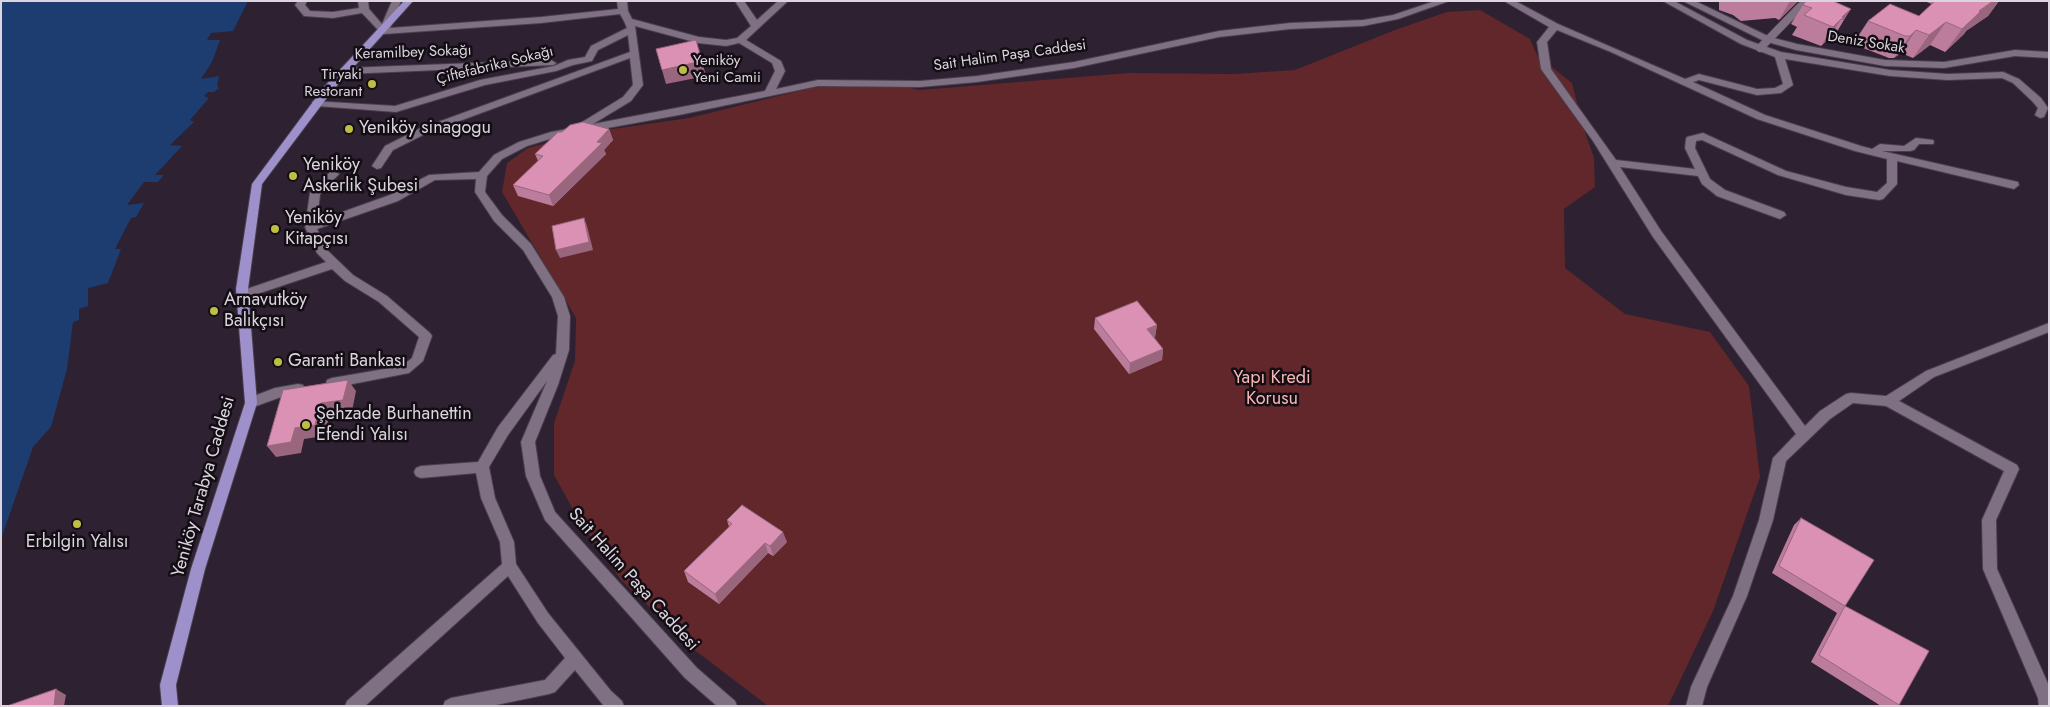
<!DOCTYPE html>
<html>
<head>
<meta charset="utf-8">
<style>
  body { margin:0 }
  #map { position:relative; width:2050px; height:707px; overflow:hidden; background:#2e2131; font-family:Jost,sans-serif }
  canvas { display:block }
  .frame { position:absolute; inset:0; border:2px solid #dcd4de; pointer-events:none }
</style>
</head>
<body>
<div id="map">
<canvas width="2050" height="707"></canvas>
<div class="frame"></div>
</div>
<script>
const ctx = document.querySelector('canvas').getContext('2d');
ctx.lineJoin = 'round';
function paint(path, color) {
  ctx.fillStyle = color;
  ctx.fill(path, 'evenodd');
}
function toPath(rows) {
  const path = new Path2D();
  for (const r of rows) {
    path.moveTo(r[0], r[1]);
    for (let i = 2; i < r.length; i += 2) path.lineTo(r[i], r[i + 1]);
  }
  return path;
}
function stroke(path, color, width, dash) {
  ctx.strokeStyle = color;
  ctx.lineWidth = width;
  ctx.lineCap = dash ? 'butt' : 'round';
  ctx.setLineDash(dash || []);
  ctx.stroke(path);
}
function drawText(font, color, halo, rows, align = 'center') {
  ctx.font = font + ' Jost,sans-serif';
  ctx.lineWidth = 5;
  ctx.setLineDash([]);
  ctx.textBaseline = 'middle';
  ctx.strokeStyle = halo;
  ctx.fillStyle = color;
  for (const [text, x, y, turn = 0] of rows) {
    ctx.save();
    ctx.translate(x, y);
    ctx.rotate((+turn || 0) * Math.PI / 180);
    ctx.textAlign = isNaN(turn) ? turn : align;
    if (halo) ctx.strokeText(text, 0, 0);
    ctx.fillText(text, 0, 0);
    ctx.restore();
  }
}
const green = toPath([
  [1480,10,1530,39,1537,55,1572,83,1583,126,1594,158,1595,187,1564,209,1565,268,1625,314,1710,332,1749,386,1760,477,1713,611,1668,706,768,706,692,648,621,580,580,522,554,475,554,423,575,361,576,318,502,192,507,163,528,148,585,133,689,118,811,88,872,80,920,90,1129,73,1233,74,1295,70,1395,30,1447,12]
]);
const water = toPath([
  [1,1,248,1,233,31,211,33,207,40,220,40,212,62,201,79,219,76,217,86,219,88,214,92,208,92,204,96,209,98,190,120,194,122,170,145,182,146,155,175,164,175,158,182,144,182,127,205,144,203,136,217,131,218,115,249,121,249,108,283,88,288,88,306,79,309,79,320,73,322,67,369,51,427,33,447,1,539]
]);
const lane = toPath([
  [1760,48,1801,6,1824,1]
]);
const street = toPath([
  [298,1,307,1,305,5,310,11,333,12,359,8,358,1,368,1,369,9,382,24,392,1,401,1,390,28,541,17,618,9,617,1,627,1,628,11,632,19,699,37,726,40,737,38,751,26,735,1,744,1,757,20,778,1,788,1,746,40,781,61,785,71,776,89,818,80,920,81,977,76,1074,62,1219,31,1290,23,1363,20,1393,15,1435,1,1449,1,1398,19,1363,26,1290,29,1219,37,1074,68,977,82,920,87,818,86,679,115,553,138,527,146,502,159,487,176,485,192,502,215,531,244,564,297,570,316,569,350,558,385,535,442,540,476,555,512,697,668,735,701,737,706,717,706,685,678,545,520,526,476,521,442,547,381,508,435,489,467,495,498,514,542,516,564,548,613,611,691,622,701,624,706,604,706,575,670,555,692,549,694,491,706,443,706,445,701,451,698,545,680,565,658,538,623,508,576,365,706,345,706,347,701,502,564,500,542,481,498,476,473,421,478,416,476,414,472,416,468,421,466,478,462,498,427,553,355,556,354,558,316,552,297,523,250,494,221,475,192,476,179,435,180,398,201,317,229,328,251,353,275,387,296,430,333,432,336,423,361,409,373,332,388,327,386,326,383,327,380,332,378,402,366,412,358,419,337,379,302,345,281,332,269,242,299,236,295,238,292,326,262,317,253,305,227,310,193,330,172,334,171,339,174,320,194,317,221,390,195,429,175,479,172,494,155,519,142,551,132,578,127,579,124,623,97,633,85,630,58,427,133,393,150,381,168,377,169,372,166,385,146,419,129,630,52,628,35,598,50,592,61,573,65,556,71,485,85,396,112,317,106,312,103,313,101,395,106,480,80,554,66,568,60,585,57,591,46,627,28,624,21,620,14,541,23,384,34,381,33,362,13,333,18,304,16,295,5,298,1],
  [635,26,698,43,726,46,739,43,772,63,775,71,765,91,593,124,631,101,643,85,635,26],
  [1504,1,1515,1,1558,24,1685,79,1699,74,1757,89,1775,88,1783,84,1775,57,1741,44,1663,1,1674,1,1747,40,1781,52,1890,70,1948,74,2003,72,2019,79,2041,98,2048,108,2044,117,2040,118,2035,115,2038,108,2033,102,2013,83,2002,78,1948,80,1890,76,1785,59,1793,85,1781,93,1757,95,1699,80,1693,82,1765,115,1861,146,1872,149,1880,144,1904,146,1916,138,1933,140,1934,142,1933,144,1919,144,1914,150,1910,151,1882,151,2018,182,2019,185,2014,189,1897,161,1897,184,1883,199,1879,200,1846,195,1778,175,1702,140,1696,141,1695,148,1710,179,1725,190,1784,212,1786,215,1780,219,1717,196,1702,184,1698,176,1620,167,1661,231,1805,426,1820,411,1846,394,1851,393,1886,396,1926,371,2049,323,2049,332,1934,377,1899,401,2017,465,2019,469,1996,520,1997,569,2049,686,2049,706,2039,706,2038,698,1983,569,1982,520,2004,471,1886,406,1853,403,1830,419,1786,461,1773,520,1747,596,1707,687,1702,706,1686,706,1691,687,1733,596,1759,520,1773,458,1796,434,1653,237,1593,141,1541,69,1537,42,1549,27,1504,1],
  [1557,30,1611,52,1757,119,1855,151,1887,159,1887,183,1877,192,1846,187,1786,171,1703,133,1687,137,1686,139,1685,148,1695,169,1616,160,1551,69,1547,42,1557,30],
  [1683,1,1695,1,1770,37,1797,44,1885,60,1944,62,2015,50,2049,52,2049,58,2015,56,1944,68,1885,66,1796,50,1764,41,1683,1],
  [551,60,556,63,554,65,346,74,341,71,346,68,551,60],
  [298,384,303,385,304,389,303,393,281,397,251,408,246,407,245,403,246,399,275,388,298,384]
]);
const primary = toPath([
  [404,1,413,1,332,91,262,184,248,289,257,403,205,569,176,685,178,706,162,706,160,685,191,569,245,403,236,289,252,184,324,87,404,1]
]);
const wall = toPath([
  [1719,1,1798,1,1779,20,1775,18,1741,21,1733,15,1719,10],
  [1924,1,1999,1,1988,16,1966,31,1964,34,1945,52,1930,45,1913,58,1901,53,1894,58,1889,58,1853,44,1868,21,1919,16,1932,4],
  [1803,5,1844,20,1832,40,1828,39,1821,46,1792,35,1797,27,1791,24],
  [609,129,613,140,604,150,606,154,553,206,518,196,513,185,538,161,535,154,562,132],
  [1095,318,1157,325,1155,337,1154,337,1163,349,1162,360,1129,374,1094,329],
  [1801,518,1845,606,1899,705,1898,706,1881,706,1811,662,1837,613,1772,573,1794,525],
  [727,520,787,542,773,556,768,553,719,604,688,582,684,571,729,527]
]);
const shadedWall = toPath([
  [1790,1,1798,1,1779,20],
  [1993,1,1999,1,1988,16,1966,31,1964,34,1945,52,1962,29,1979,11],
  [1851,9,1844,20,1842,17],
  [1841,19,1828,39,1821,46,1833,27],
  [1946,22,1930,45,1913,58,1929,35],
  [1916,30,1901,53,1894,58,1910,36],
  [702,61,706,76,666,84,662,70],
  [609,129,613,140,604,150,606,154,553,206,549,195],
  [584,218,587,226,593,250,560,258,556,250],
  [1157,325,1155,337,1146,341,1147,329],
  [1163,349,1162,360,1129,374,1130,363],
  [348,380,356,391,352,411,330,414,324,436,304,439,301,453,276,457,267,446,295,428,321,403],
  [783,532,787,542,773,556,770,546],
  [765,543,768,553,719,604,715,594],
  [56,689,66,695,64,706,54,706]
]);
const building = toPath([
  [1806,1,1833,1,1851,9,1842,17,1844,20,1841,19,1833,27,1804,15,1812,8,1803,5,1806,1],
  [1935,1,1993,1,1979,11,1980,12,1962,29,1946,22,1929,35,1916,30,1910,36,1905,36,1868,21,1890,4,1919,16,1935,1],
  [696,40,702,61,662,70,656,49,696,40],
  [583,122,609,129,597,142,602,143,549,195,513,185,543,156,535,154,558,132,562,132,570,125,583,122],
  [584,218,589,242,556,250,552,226,584,218],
  [1137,301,1157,325,1147,329,1163,349,1130,363,1095,318,1137,301],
  [348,380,343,400,321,403,315,425,295,428,291,442,267,446,283,390,348,380],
  [742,505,783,532,770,546,765,543,715,594,684,571,732,524,727,520,742,505],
  [1801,518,1874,560,1845,606,1779,566,1801,518],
  [1845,606,1929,651,1899,705,1819,655,1845,606],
  [56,689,54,706,7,706,56,689]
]);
const markers = [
  [683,70,5,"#bebf42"],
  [372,84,5,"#bebf42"],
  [349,129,5,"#bebf42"],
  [293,176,5,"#bebf42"],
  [275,229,5,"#bebf42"],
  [214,311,5,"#bebf42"],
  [278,362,5,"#bebf42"],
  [306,425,5,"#bebf42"],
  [77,524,5,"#bebf42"]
];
const farStreetnames = [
  ["Deniz Sokak",1866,43,9],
  ["Keramilbey Sokağı",413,53,-2],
  ["Sait Halim Paşa Caddesi",1010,56,-8],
  ["Çiftefabrika Sokağı",495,66,-14]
];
const farPoinames = [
  ["Yeniköy",693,61],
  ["Yeni Camii",693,78],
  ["Tiryaki",362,75,"right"],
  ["Restorant",362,92,"right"]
];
const poiNames = [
  ["Yeniköy sinagogu",359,129],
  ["Yeniköy",303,166],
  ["Askerlik Şubesi",303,187],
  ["Yeniköy",285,219],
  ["Kitapçısı",285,240],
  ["Arnavutköy",224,301],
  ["Balıkçısı",224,322],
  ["Garanti Bankası",288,362],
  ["Şehzade Burhanettin",316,415],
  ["Efendi Yalısı",316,436],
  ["Erbilgin Yalısı",77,543,"center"]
];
const parkNames = [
  ["Yapı Kredi",1272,379],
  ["Korusu",1272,400]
];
const streetNames = [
  ["Yeniköy Tarabya Caddesi",204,487,-74],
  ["Sait Halim Paşa Caddesi",633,580,48]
];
paint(green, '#61272a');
paint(water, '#1d3d71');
stroke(lane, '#493f4c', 9);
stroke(street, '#493f4c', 2);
stroke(primary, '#493f4c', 2);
stroke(lane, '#7f7083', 8);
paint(street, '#7f7083');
paint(primary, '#9e90ca');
paint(wall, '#bb7d9b');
paint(shadedWall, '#99667e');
paint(building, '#da91b4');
stroke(building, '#99667e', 1);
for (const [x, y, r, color] of markers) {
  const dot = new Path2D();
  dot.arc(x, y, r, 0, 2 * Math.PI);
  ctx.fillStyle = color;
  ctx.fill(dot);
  stroke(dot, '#130d14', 2);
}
drawText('15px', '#dcd4de', '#130d14', farStreetnames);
drawText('15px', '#dcd4de', '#130d14', farPoinames, 'left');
drawText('18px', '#dcd4de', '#130d14', poiNames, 'left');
drawText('18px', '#f8b6b5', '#130d14', parkNames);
drawText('18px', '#dcd4de', '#130d14', streetNames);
</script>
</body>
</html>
